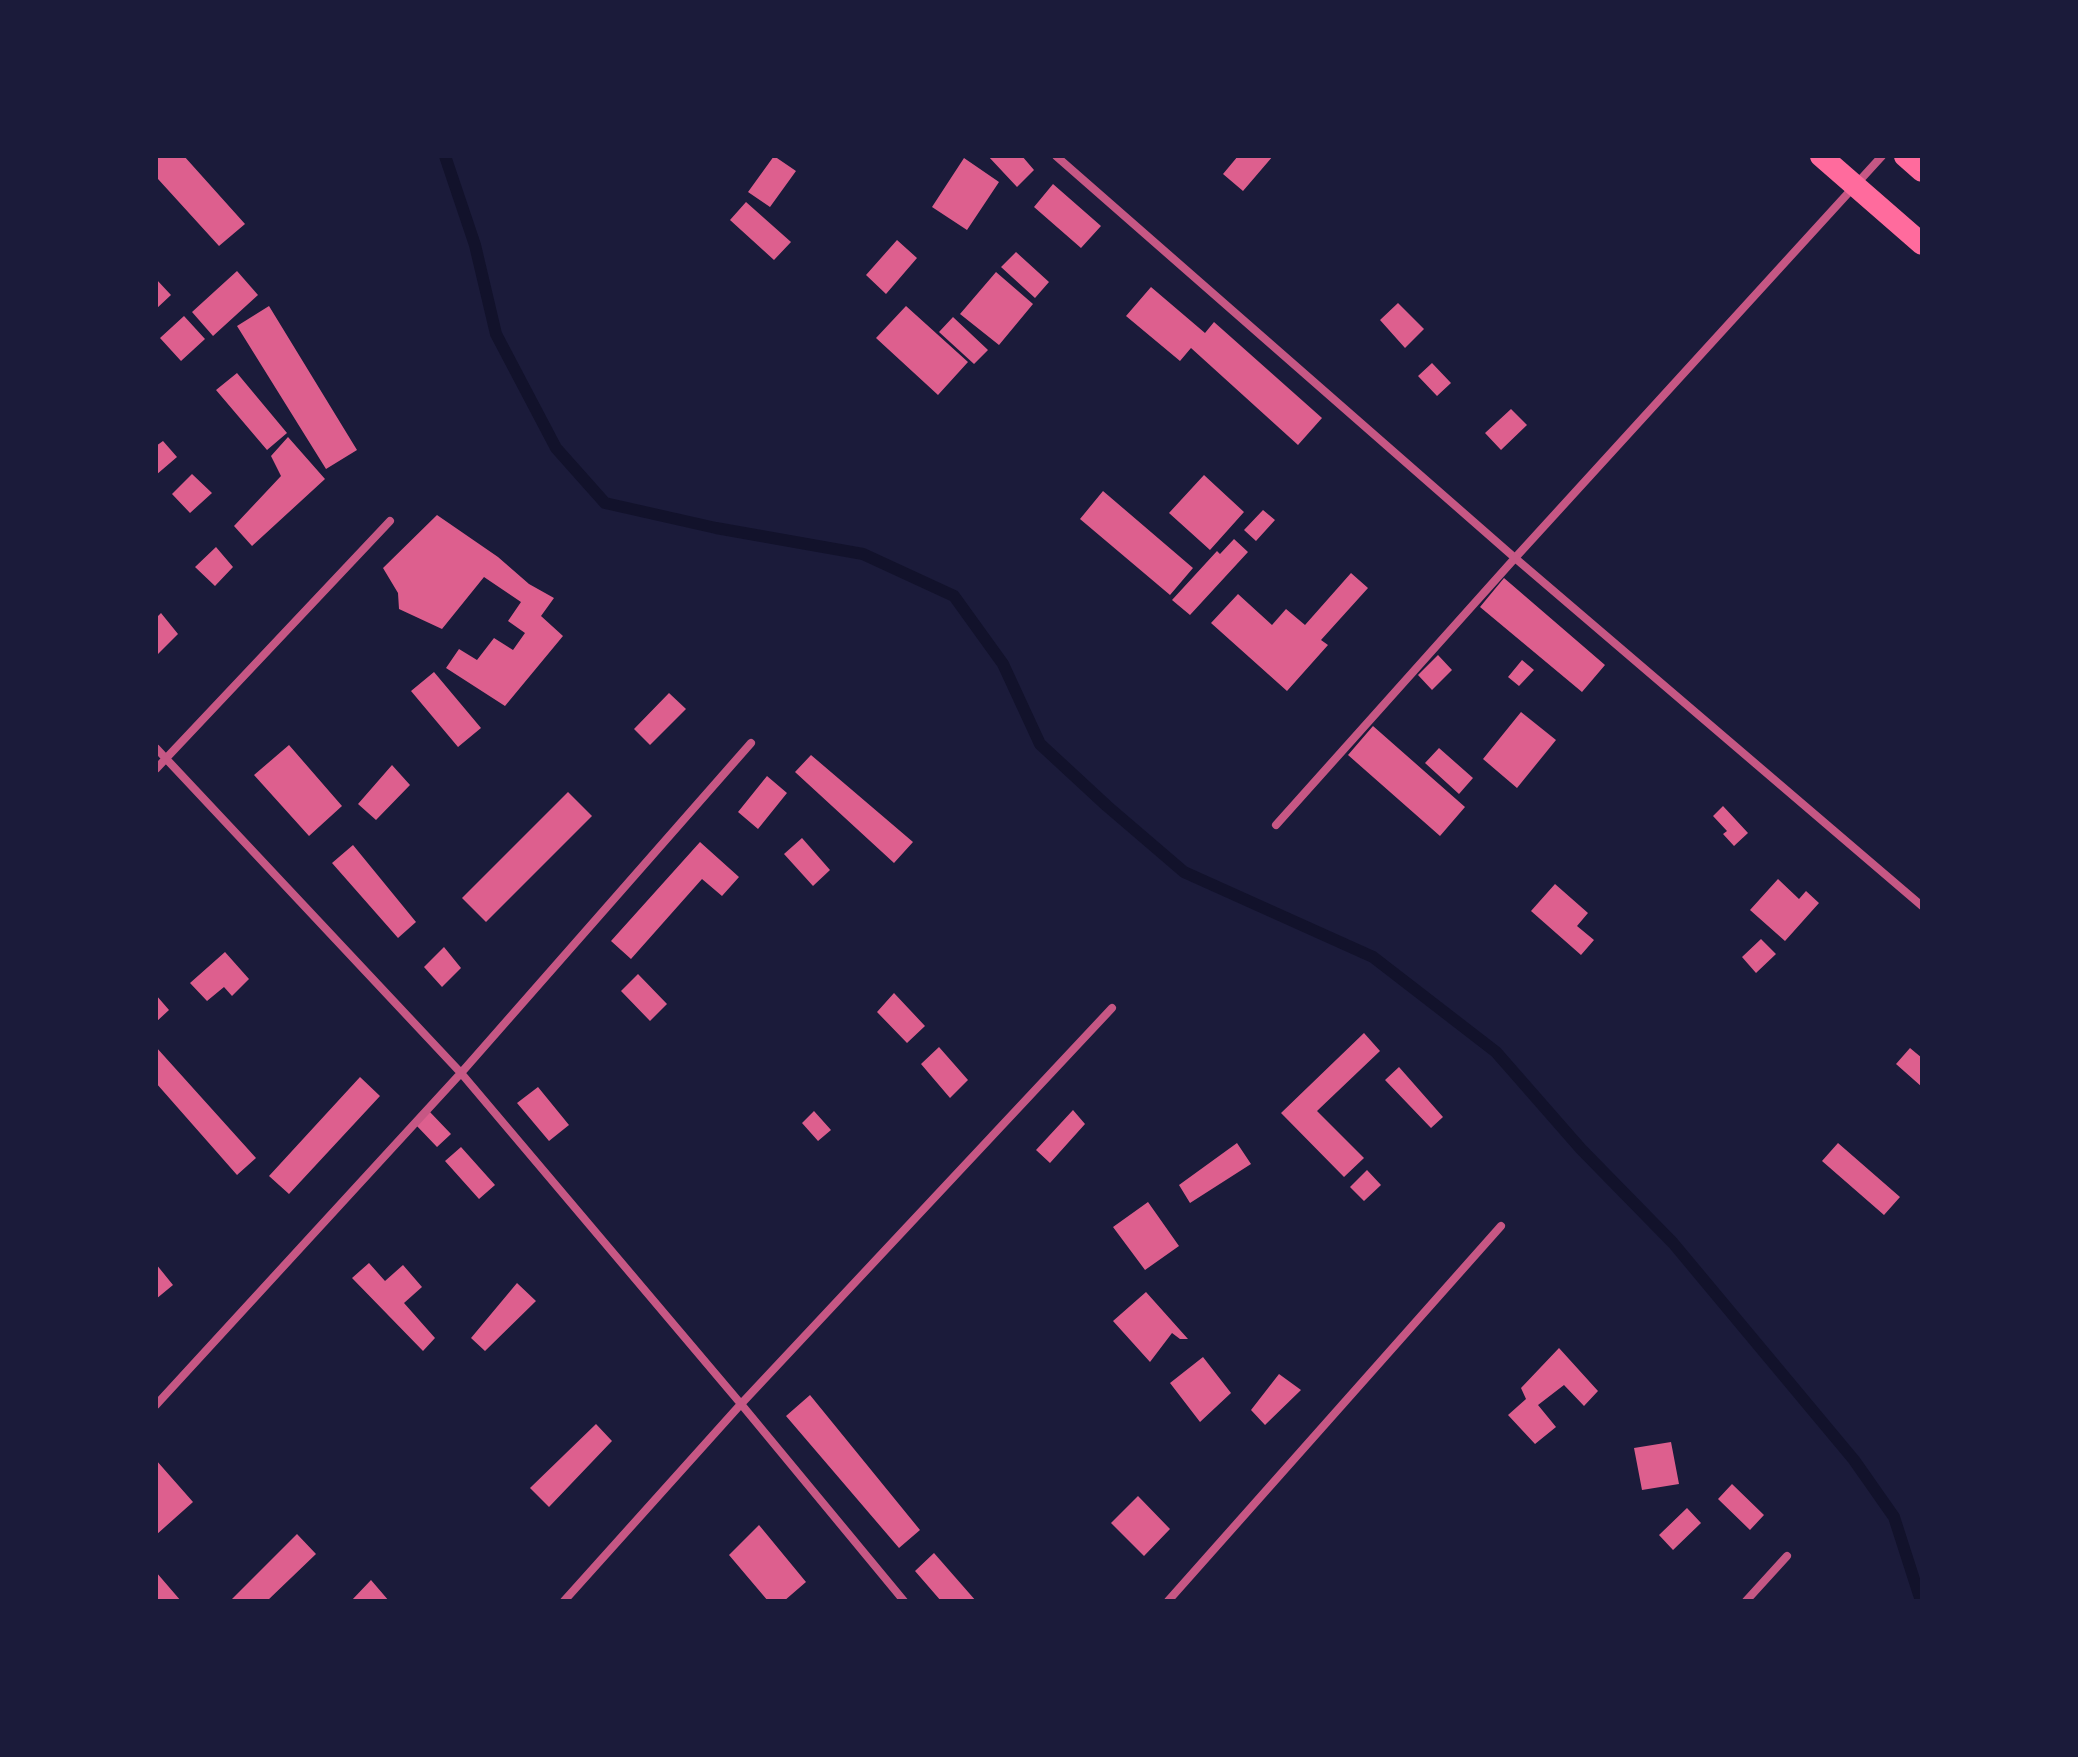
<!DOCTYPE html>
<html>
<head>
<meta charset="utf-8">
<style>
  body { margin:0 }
  #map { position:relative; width:2078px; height:1757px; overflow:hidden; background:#1b1b3a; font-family:"Varela Round",sans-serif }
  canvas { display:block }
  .frame { position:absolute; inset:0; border:158px solid #1b1b3a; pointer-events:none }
</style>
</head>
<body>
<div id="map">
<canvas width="2078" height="1757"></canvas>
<div class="frame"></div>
</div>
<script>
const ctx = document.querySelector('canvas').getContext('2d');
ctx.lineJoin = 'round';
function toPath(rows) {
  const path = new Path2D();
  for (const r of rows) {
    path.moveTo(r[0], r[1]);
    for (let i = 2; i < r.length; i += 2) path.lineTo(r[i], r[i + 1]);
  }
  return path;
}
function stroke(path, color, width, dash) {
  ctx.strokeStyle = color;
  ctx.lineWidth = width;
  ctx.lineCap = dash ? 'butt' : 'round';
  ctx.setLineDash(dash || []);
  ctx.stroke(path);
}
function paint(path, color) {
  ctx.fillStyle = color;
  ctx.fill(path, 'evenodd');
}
const stream = toPath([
  [445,156,475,245,496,334,556,448,605,503,716,528,863,554,954,596,1003,664,1040,744,1107,806,1184,872,1373,957,1496,1052,1581,1149,1673,1243,1854,1460,1894,1517,1921,1601]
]);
const building = toPath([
  [156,156,184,156,245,224,219,246,158,179,156,181],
  [774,156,796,171,770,207,748,192],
  [988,156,1022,156,1034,170,1017,187],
  [1238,156,1273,156,1243,191,1223,174],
  [964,158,999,182,967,230,932,207],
  [1053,184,1101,226,1081,248,1034,207],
  [746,202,791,242,774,260,730,220],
  [897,240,917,258,886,294,866,275],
  [1016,252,1049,282,1035,298,1001,267],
  [237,271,258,295,213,336,192,312],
  [996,272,1033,304,999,345,960,314],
  [156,279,171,295,156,309],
  [1151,287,1205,333,1214,322,1322,418,1298,445,1191,348,1180,361,1126,316],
  [1398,303,1424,329,1405,348,1380,320],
  [269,306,357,450,326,469,237,326],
  [906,306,968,362,938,395,876,338],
  [184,316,205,339,181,361,160,338],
  [953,317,988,350,974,364,939,332],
  [1432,363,1451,383,1437,396,1418,376],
  [237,373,287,433,267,450,216,390],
  [1511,409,1527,425,1501,450,1485,433],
  [288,437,325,479,252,546,234,526,281,476,271,456],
  [163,441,177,457,156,475,156,446],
  [192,474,212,493,190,513,172,494],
  [1204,475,1244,512,1210,550,1169,513],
  [1103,491,1193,568,1170,595,1080,519],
  [1263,510,1275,520,1256,541,1244,530],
  [437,515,498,557,529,584,554,598,541,616,563,636,505,706,446,668,459,649,477,660,494,638,513,650,525,633,508,621,521,602,484,577,442,629,399,609,398,593,383,568],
  [1234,539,1248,552,1190,615,1172,600,1217,551,1220,554],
  [216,547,233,567,215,586,195,567],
  [1351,573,1368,588,1321,640,1328,645,1287,691,1211,623,1238,594,1272,625,1286,609,1305,625],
  [1504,578,1605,665,1582,692,1480,607],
  [161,613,178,634,157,655,156,618],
  [1438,655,1452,670,1432,690,1418,675],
  [1522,660,1534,670,1519,686,1508,677],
  [434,672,481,728,458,747,411,691],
  [669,693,686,709,650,745,634,729],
  [1521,712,1556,740,1517,788,1483,759],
  [1373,726,1465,807,1440,836,1348,755],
  [289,745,342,806,309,836,254,775],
  [1439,748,1473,778,1459,794,1425,763],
  [811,755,913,842,894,863,795,772],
  [392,765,410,785,376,820,358,804],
  [767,776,787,793,758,829,738,812],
  [568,792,592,816,486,922,462,898],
  [1723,806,1748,833,1734,846,1723,834,1727,831,1713,816],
  [802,838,830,870,813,886,784,854],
  [700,842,739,877,722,896,702,879,631,959,611,941],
  [353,845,416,922,398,938,332,863],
  [1778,879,1799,899,1806,891,1819,903,1785,941,1750,910],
  [1555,884,1588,913,1577,926,1594,940,1581,955,1531,911],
  [1761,939,1776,954,1756,973,1742,957],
  [444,947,461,968,442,987,424,967],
  [225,952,249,979,232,996,224,987,207,1001,190,983],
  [638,974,667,1004,650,1021,621,991],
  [894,993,925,1026,907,1043,877,1012],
  [156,995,169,1010,156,1022],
  [1364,1033,1380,1051,1317,1111,1364,1158,1344,1177,1281,1113],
  [156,1047,256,1158,237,1175,156,1083],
  [939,1047,968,1080,950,1098,921,1064],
  [1910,1048,1922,1058,1922,1087,1896,1064],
  [1399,1067,1443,1117,1431,1128,1385,1080],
  [360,1077,380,1096,289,1194,269,1176],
  [538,1087,569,1125,549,1141,517,1103],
  [1073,1110,1085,1124,1050,1163,1036,1150],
  [429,1111,451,1134,437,1147,415,1124],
  [814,1111,831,1130,818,1141,802,1123],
  [1237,1143,1251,1164,1190,1203,1179,1185],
  [1838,1143,1900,1197,1884,1215,1822,1161],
  [461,1147,495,1185,479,1199,445,1161],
  [1367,1170,1381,1185,1364,1201,1350,1187],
  [1148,1202,1179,1246,1145,1270,1113,1227],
  [369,1263,385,1281,403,1265,422,1287,404,1303,435,1338,423,1351,352,1278],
  [156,1264,173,1285,156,1299],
  [517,1283,536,1301,485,1351,471,1338],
  [1146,1292,1188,1339,1180,1339,1172,1333,1150,1362,1113,1321],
  [1559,1348,1598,1391,1584,1406,1564,1385,1538,1405,1556,1427,1535,1444,1508,1415,1526,1399,1521,1388],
  [1203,1357,1231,1393,1200,1422,1170,1383],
  [1279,1374,1301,1390,1265,1425,1251,1410],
  [810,1395,920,1530,899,1548,786,1416],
  [596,1424,612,1441,549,1507,530,1488],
  [1671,1442,1679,1484,1642,1490,1634,1448],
  [156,1460,193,1502,156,1535],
  [1732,1484,1764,1515,1750,1530,1718,1499],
  [1138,1496,1170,1529,1144,1556,1111,1523],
  [1687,1508,1701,1523,1673,1550,1659,1535],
  [759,1525,806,1582,784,1601,768,1601,729,1555],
  [297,1534,316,1554,267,1601,230,1601],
  [934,1553,976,1601,941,1601,915,1571],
  [156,1572,181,1601,156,1601],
  [371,1580,389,1601,351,1601]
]);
const minor = toPath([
  [1056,156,1515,558,1922,906],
  [156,748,461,1073,741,1404,904,1601],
  [156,769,390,521],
  [1276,825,1515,558,1882,156],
  [156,1405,461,1073,751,743],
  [564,1601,741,1404,1112,1008],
  [1168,1601,1501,1226],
  [1746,1601,1787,1556]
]);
const trunk = toPath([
  [1821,156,1922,244],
  [1905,156,1922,171]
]);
stroke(stream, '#12122b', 12);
paint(building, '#dd5f8e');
stroke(minor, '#c65784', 8);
stroke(trunk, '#ff6b9d', 22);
</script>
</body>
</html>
